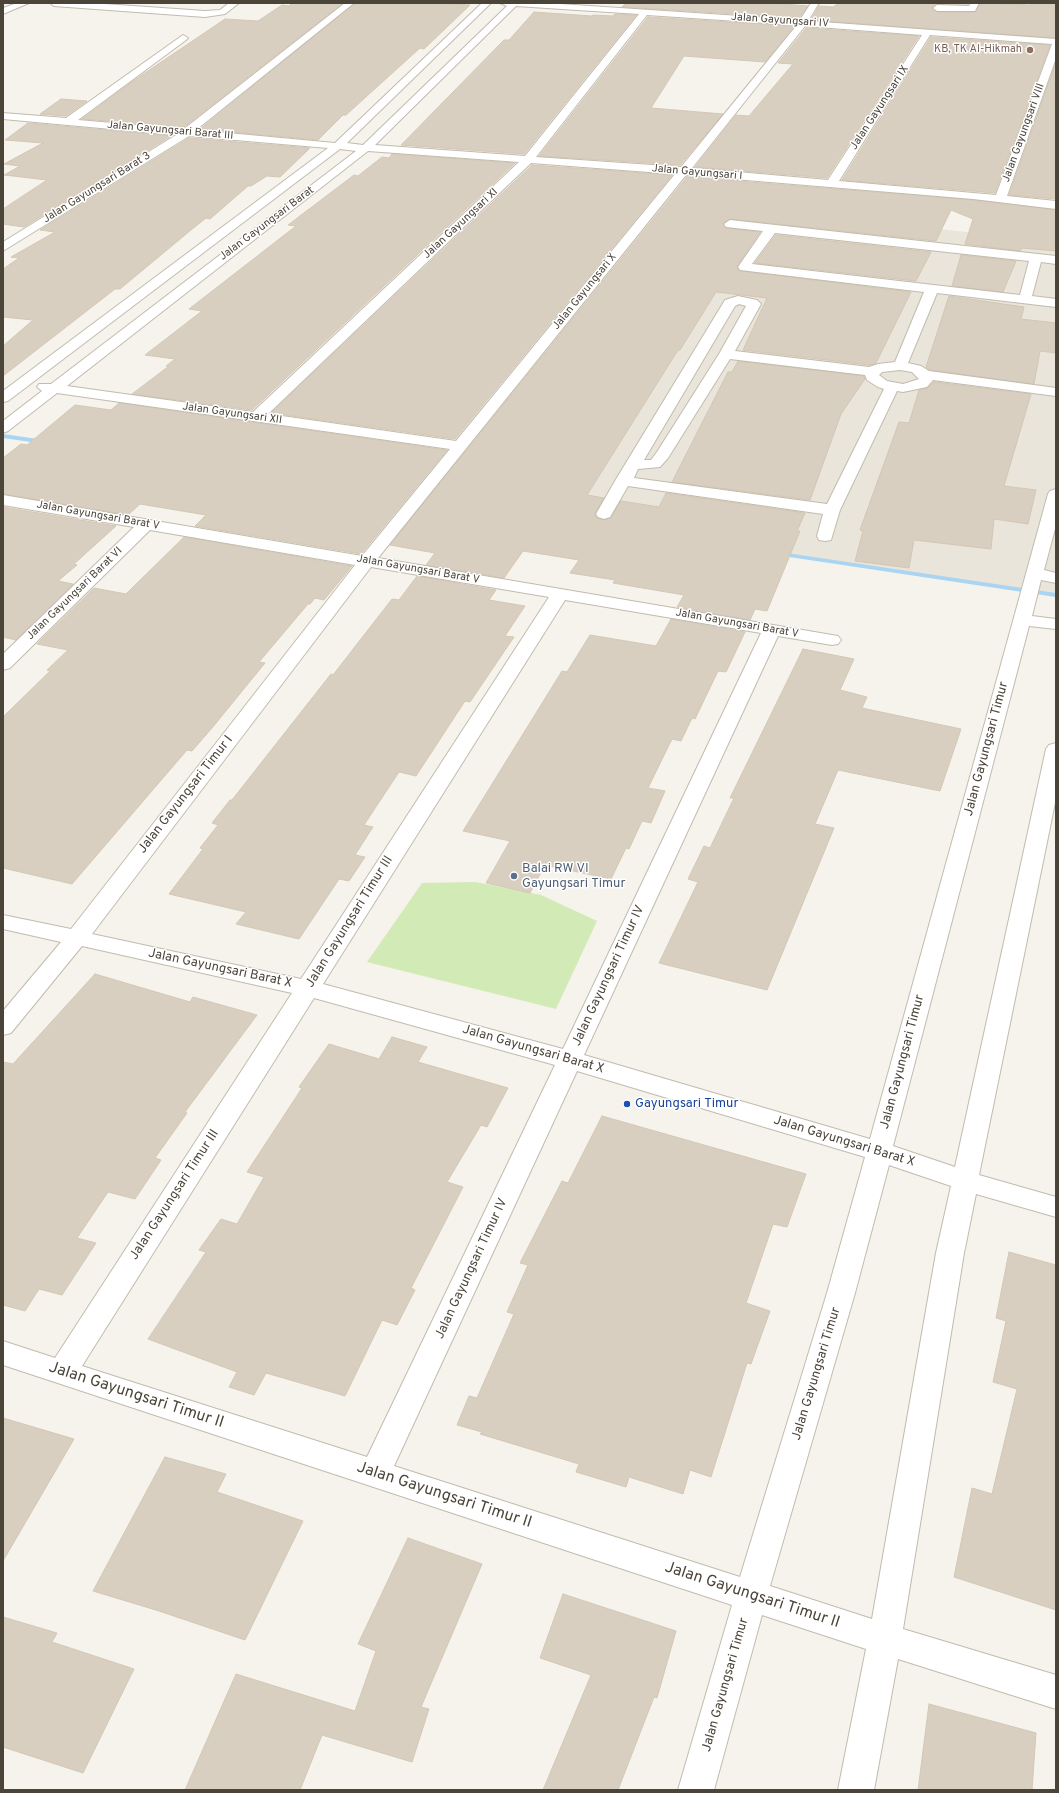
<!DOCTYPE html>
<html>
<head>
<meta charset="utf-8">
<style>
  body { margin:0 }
  #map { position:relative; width:1059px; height:1793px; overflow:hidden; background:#f6f3ec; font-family:Overpass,sans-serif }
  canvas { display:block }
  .frame { position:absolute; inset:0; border:4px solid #4b4439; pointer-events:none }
</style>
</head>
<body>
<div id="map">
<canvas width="1059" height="1793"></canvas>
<div class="frame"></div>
</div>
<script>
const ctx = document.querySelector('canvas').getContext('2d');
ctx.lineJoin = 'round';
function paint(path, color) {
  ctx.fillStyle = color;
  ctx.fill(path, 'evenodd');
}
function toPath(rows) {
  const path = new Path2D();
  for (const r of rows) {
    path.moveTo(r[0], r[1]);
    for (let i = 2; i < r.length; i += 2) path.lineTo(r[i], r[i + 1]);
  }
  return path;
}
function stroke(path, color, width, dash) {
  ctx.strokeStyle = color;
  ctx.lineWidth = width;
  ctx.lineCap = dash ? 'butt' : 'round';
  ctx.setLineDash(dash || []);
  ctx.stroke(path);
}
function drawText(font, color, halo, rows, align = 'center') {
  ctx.font = font + ' Overpass,sans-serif';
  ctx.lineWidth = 3;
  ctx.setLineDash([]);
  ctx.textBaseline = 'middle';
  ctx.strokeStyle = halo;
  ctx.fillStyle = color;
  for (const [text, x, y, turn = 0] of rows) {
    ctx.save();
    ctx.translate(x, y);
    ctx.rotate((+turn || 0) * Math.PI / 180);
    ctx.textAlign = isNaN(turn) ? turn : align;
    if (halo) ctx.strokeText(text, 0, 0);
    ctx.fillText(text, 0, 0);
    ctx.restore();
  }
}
const residential = toPath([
  [721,207,1056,241,1056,597,501,511]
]);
const green = toPath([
  [475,882,541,895,597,921,556,1009,367,962,422,883]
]);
const stream = toPath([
  [3,434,45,440,48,442,45,444,3,438,3,434],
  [773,551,1056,593,1056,597,776,555,772,553,773,551]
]);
const building = toPath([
  [292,3,343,3,184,127,82,119,133,81,225,19,258,21,282,5,289,6,292,3],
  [355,3,435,3,470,5,424,49,420,48,346,115,343,115,318,140,200,129,355,3],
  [626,3,770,3,808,6,799,18,622,7,626,3],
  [839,3,969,3,968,4,937,4,932,8,937,12,975,12,980,3,1031,5,1031,3,1056,3,1056,38,811,20,819,6,833,7,839,3],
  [534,12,592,16,593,15,613,16,615,14,636,15,524,154,401,145,504,40,509,40,534,12],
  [648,17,794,26,765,62,684,56,651,108,723,114,680,165,539,156,648,17],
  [806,28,919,36,827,178,695,167,736,115,749,116,793,64,778,63,806,28],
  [931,37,1050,45,995,193,842,180,931,37],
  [1056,62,1056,199,1009,195,1056,62],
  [61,99,87,101,66,116,40,114,61,99],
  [28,123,171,136,24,227,3,224,3,209,47,180,4,175,20,166,4,164,43,143,5,140,28,123],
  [189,138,310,148,280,177,267,176,251,186,248,186,210,219,206,218,191,230,120,289,115,289,3,376,3,346,33,320,3,317,3,269,19,258,11,257,55,232,40,230,189,138],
  [392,154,515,163,252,410,132,394,169,366,166,366,175,359,145,355,202,311,189,309,296,226,288,225,354,175,358,176,382,157,389,158,392,154],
  [532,165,672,175,455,439,271,413,532,165],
  [687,177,973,200,1056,210,1056,251,1022,248,1020,251,965,244,973,219,951,210,936,241,730,219,723,223,726,228,760,232,737,266,740,271,911,292,878,359,875,364,869,365,743,350,767,298,716,292,680,350,678,350,587,495,604,498,595,513,597,518,604,520,611,518,621,501,659,507,666,493,805,513,797,531,800,531,767,611,755,609,750,620,677,607,684,595,613,583,615,580,570,573,579,560,523,551,504,578,426,565,435,553,390,545,687,177],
  [776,235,931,252,916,281,755,263,776,235],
  [961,255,1016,261,1003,292,952,286,961,255],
  [949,296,1024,307,1021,319,1056,323,1056,353,1040,351,1034,384,930,370,926,367,949,296],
  [738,361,864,376,865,379,841,414,810,500,672,482,728,372,732,372,738,361],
  [934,382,1031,394,1004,486,1036,490,1028,524,994,519,991,549,914,540,909,568,855,561,863,531,860,530,899,422,909,423,919,390,928,388,934,382],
  [119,403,447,450,361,554,195,526,206,515,140,504,128,515,3,494,3,458,21,444,27,445,75,405,111,410,119,403],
  [3,507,116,526,74,564,77,565,58,581,73,584,16,640,3,637,3,507],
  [184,537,352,566,324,600,315,598,310,604,308,604,259,662,265,663,212,728,192,751,187,750,72,884,3,868,3,717,50,671,47,670,68,650,37,644,94,588,126,594,184,537],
  [417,576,496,590,489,600,525,606,505,636,514,637,470,702,465,701,416,776,399,772,364,825,373,827,355,855,365,857,349,881,339,879,299,939,236,924,246,912,169,894,203,849,200,848,218,825,212,823,230,800,232,800,331,674,333,675,392,599,399,600,417,576],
  [671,619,745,632,726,672,718,671,695,719,692,718,681,741,672,739,648,788,665,791,651,823,642,821,629,849,626,848,611,879,545,865,530,893,486,883,510,841,463,831,562,671,567,672,590,635,656,646,671,619],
  [803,649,854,659,840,690,867,697,862,708,961,729,940,791,838,770,815,824,834,828,767,990,659,963,698,882,688,879,704,846,710,848,734,798,730,798,803,649],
  [95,974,190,1002,193,997,257,1015,185,1112,187,1113,155,1158,161,1160,135,1199,108,1192,77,1238,96,1243,62,1295,39,1289,25,1311,3,1305,3,1062,13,1064,95,974],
  [392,1037,427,1047,418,1062,508,1088,487,1127,481,1125,447,1182,463,1187,411,1288,415,1290,397,1325,382,1320,345,1396,266,1373,254,1395,229,1387,237,1372,148,1339,206,1252,199,1250,221,1219,237,1224,264,1177,247,1172,302,1088,299,1087,329,1044,379,1059,392,1037],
  [602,1116,806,1174,787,1227,773,1224,746,1303,770,1311,751,1364,747,1363,711,1477,690,1470,683,1494,629,1477,626,1487,576,1472,579,1464,480,1434,482,1432,457,1425,469,1396,477,1398,514,1314,507,1312,528,1265,520,1263,562,1181,568,1183,602,1116],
  [1009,1252,1056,1265,1056,1610,954,1577,972,1488,992,1494,1017,1389,993,1382,1006,1321,996,1318,1009,1252],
  [3,1418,74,1439,3,1561,3,1418],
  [165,1457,226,1474,217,1492,303,1521,245,1640,159,1611,93,1591,165,1457],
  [408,1538,482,1564,421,1707,429,1709,412,1762,322,1735,300,1790,185,1790,236,1674,355,1711,376,1651,358,1644,408,1538],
  [563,1594,676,1631,657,1698,654,1697,618,1790,543,1790,591,1675,540,1658,563,1594],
  [3,1617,57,1633,52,1642,134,1669,83,1773,3,1747,3,1617],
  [929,1704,1036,1733,1032,1790,918,1790,929,1704]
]);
const minor = toPath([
  [17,3,29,3,3,14,3,8,17,3],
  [50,3,90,3,205,11,220,10,229,3,239,3,225,14,205,17,54,6,50,3],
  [345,3,354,3,196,130,335,143,482,3,491,3,347,143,363,145,507,6,500,3,545,3,800,20,811,3,819,3,808,21,1056,39,1056,58,1007,196,1056,201,1056,209,973,199,686,175,378,558,838,636,841,640,838,644,832,645,778,636,584,1055,870,1139,1048,494,1050,491,1056,489,1056,525,1044,570,1056,573,1056,583,1041,580,1032,616,1056,619,1056,629,1029,626,893,1146,955,1167,1046,749,1049,745,1056,743,1056,798,979,1175,1056,1197,1056,1217,976,1194,964,1253,903,1629,1056,1675,1056,1709,898,1659,874,1790,838,1790,866,1649,762,1615,714,1790,678,1790,732,1605,3,1365,3,1341,55,1358,292,993,82,946,11,1033,3,1035,3,1011,61,942,3,929,3,915,71,929,355,565,150,530,10,668,3,670,3,654,134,527,3,505,3,495,362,556,450,449,57,393,8,431,3,433,3,421,42,391,37,387,39,384,51,384,356,151,340,149,8,401,3,402,3,391,328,148,189,136,3,251,3,242,176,135,3,119,3,113,66,118,183,35,188,38,186,40,78,120,184,129,345,3],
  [516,6,639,14,525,156,375,145,516,6],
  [647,15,797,25,681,167,536,157,647,15],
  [805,26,922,35,828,180,692,168,805,26],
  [930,35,1052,44,996,195,839,181,930,35],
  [368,151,519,162,253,412,67,386,368,151],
  [531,163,675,174,456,441,268,414,531,163],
  [371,567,549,597,301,979,92,934,371,567],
  [565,600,761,633,563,1049,323,984,565,600],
  [314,998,555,1065,367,1457,82,1366,314,998],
  [577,1071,865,1157,827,1293,740,1577,394,1466,577,1071],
  [889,1165,951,1186,936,1253,872,1619,770,1586,855,1293,889,1165],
  [971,3,979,3,975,11,937,11,933,8,937,5,969,6,971,3],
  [730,220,1056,256,1056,264,1041,262,1032,296,1056,299,1056,307,937,293,908,363,921,366,929,371,1056,388,1056,396,933,380,927,387,903,392,897,391,840,510,831,540,825,541,819,540,817,536,823,514,628,486,610,517,604,519,598,517,596,514,615,481,725,300,738,296,757,300,761,304,735,351,869,367,878,364,895,362,924,292,740,270,738,267,763,231,726,227,724,224,730,220],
  [775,233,1029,261,1020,295,752,264,775,233],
  [739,304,746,306,719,354,657,452,651,460,644,460,735,306,739,304],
  [730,359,865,375,867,380,878,387,884,389,827,504,634,478,638,469,660,467,668,458,730,359],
  [900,370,912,372,919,379,903,384,887,381,879,375,882,372,900,370]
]);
const markers = [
  [1030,50,4,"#8d6e63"],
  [514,876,4,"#5c6f8a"],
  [627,1104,4,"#1a4fb4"]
];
const farStreetnames = [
  ["Jalan Gayungsari IV",780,21,4],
  ["Jalan Gayungsari IX",880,108,-57],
  ["Jalan Gayungsari Barat III",170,131,5],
  ["Jalan Gayungsari VIII",1024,133,-70],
  ["Jalan Gayungsari I",697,173,5],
  ["Jalan Gayungsari Barat 3",97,188,-32],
  ["Jalan Gayungsari Barat",267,224,-37],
  ["Jalan Gayungsari XI",461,224,-43],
  ["Jalan Gayungsari X",585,292,-51],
  ["Jalan Gayungsari XII",232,414,8],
  ["Jalan Gayungsari Barat V",98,516,10],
  ["Jalan Gayungsari Barat V",418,570,10],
  ["Jalan Gayungsari Barat VI",75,594,-44],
  ["Jalan Gayungsari Barat V",737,624,10]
];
const farEducationnames = [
  ["KB, TK Al-Hikmah",1022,50]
];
const streetNames = [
  ["Jalan Gayungsari Timur",987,749,-75],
  ["Jalan Gayungsari Timur I",186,795,-52],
  ["Jalan Gayungsari Timur III",350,922,-58],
  ["Jalan Gayungsari Barat X",220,969,12],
  ["Jalan Gayungsari Timur IV",609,976,-65],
  ["Jalan Gayungsari Barat X",533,1050,16],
  ["Jalan Gayungsari Timur",903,1062,-75],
  ["Jalan Gayungsari Barat X",844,1142,17],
  ["Jalan Gayungsari Timur III",175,1195,-57],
  ["Jalan Gayungsari Timur IV",472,1269,-65],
  ["Jalan Gayungsari Timur",817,1374,-73],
  ["Jalan Gayungsari Timur",726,1685,-74]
];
const serviceNames = [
  ["Balai RW VI",522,869],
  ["Gayungsari Timur",522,884]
];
const transitNames = [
  ["Gayungsari Timur",635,1104]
];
const nearStreetnames = [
  ["Jalan Gayungsari Timur II",136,1396,18],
  ["Jalan Gayungsari Timur II",444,1496,18],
  ["Jalan Gayungsari Timur II",752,1596,18]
];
paint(residential, '#eae5da');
paint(green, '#d2eab5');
paint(stream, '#a9d4f2');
paint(building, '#d8cfc1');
stroke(building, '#d3c7b4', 1);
stroke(minor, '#c2bbae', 2);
paint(minor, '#fff');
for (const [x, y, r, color] of markers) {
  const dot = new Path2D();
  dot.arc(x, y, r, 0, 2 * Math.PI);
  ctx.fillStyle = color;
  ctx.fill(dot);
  stroke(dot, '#fff', 1.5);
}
drawText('11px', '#4b4439', '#fff', farStreetnames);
drawText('11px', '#785e54', '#fff', farEducationnames, 'right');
drawText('13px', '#4b4439', '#fff', streetNames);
drawText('13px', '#4e5e75', '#fff', serviceNames, 'left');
drawText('13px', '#164399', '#fff', transitNames, 'left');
drawText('16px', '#4b4439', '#fff', nearStreetnames);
</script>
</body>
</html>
